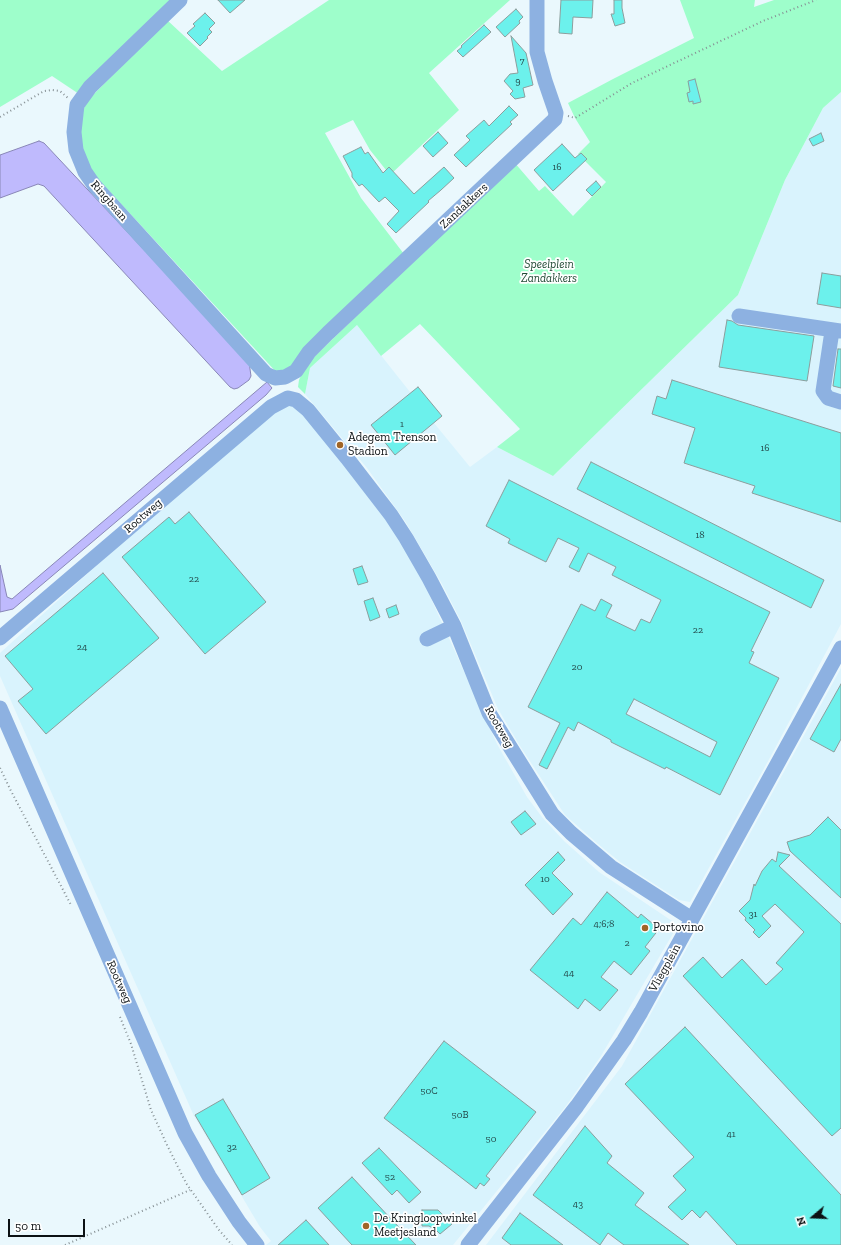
<!DOCTYPE html>
<html>
<head>
<meta charset="utf-8">
<style>
  body { margin:0 }
  #map { position:relative; width:841px; height:1245px; overflow:hidden; background:#eaf8fd; font-family:"Zilla Slab",serif }
  canvas { display:block }
  .north { position:absolute; left:793px; top:1197px; width:40px; height:40px; -webkit-text-stroke:3px #fff; paint-order:stroke; rotate:251deg; font-size:11px; font-weight:700; line-height:16px; text-align:center; color:#0c1114 }
  .north::after { content:''; display:block; margin:auto; width:14px; height:18px; background:#0c1114; clip-path:polygon(50% 0,100% 100%,50% 72%,0 100%) }
  .scale { position:absolute; left:8px; top:1219px; width:77px; height:18px; box-sizing:border-box; border:2px solid #0c1114; border-top:0; padding-left:5px; font-size:12px; line-height:14px; white-space:nowrap; color:#0c1114; -webkit-text-stroke:3px #fff; paint-order:stroke }
</style>
</head>
<body>
<div id="map">
<canvas width="841" height="1245"></canvas>
<div class="north">N</div>
<div class="scale">50 m</div>
</div>
<script>
const ctx = document.querySelector('canvas').getContext('2d');
ctx.lineJoin = 'round';
function paint(path, color) {
  ctx.fillStyle = color;
  ctx.fill(path, 'evenodd');
}
function toPath(rows) {
  const path = new Path2D();
  for (const r of rows) {
    path.moveTo(r[0], r[1]);
    for (let i = 2; i < r.length; i += 2) path.lineTo(r[i], r[i + 1]);
  }
  return path;
}
function stroke(path, color, width, dash) {
  ctx.strokeStyle = color;
  ctx.lineWidth = width;
  ctx.lineCap = dash ? 'butt' : 'round';
  ctx.setLineDash(dash || []);
  ctx.stroke(path);
}
function drawText(font, color, halo, rows, align = 'center') {
  ctx.font = font + ' "Zilla Slab",serif';
  ctx.lineWidth = 3.5;
  ctx.setLineDash([]);
  ctx.textBaseline = 'middle';
  ctx.strokeStyle = halo;
  ctx.fillStyle = color;
  for (const [text, x, y, turn = 0] of rows) {
    ctx.save();
    ctx.translate(x, y);
    ctx.rotate((+turn || 0) * Math.PI / 180);
    ctx.textAlign = isNaN(turn) ? turn : align;
    if (halo) ctx.strokeText(text, 0, 0);
    ctx.fillText(text, 0, 0);
    ctx.restore();
  }
}
const built = toPath([
  [841,92,841,624,772,754,690,902,679,900,620,862,598,844,565,815,520,746,498,709,461,621,442,584,405,521,367,468,305,394,310,368,357,325,410,392,418,387,442,416,434,423,470,467,497,447,553,476,738,295,785,180,823,108],
  [280,405,296,406,374,499,418,570,497,744,527,797,542,817,564,841,599,872,678,925,601,1056,566,1106,453,1245,266,1245,271,1241,260,1227,194,1116,0,676,0,653,150,517],
  [841,668,841,1245,486,1245,622,1066]
]);
const green = toPath([
  [0,0,170,0,79,94,52,76,0,107],
  [329,0,510,0,429,73,459,110,390,175,370,150,353,120,325,133,361,198,404,254,289,372,278,374,100,181,91,169,81,150,81,114,88,100,167,20,222,71],
  [680,0,755,0,754,7,774,0,841,0,841,92,823,108,785,180,738,295,553,476,497,447,520,429,420,324,381,356,357,325,310,368,305,394,298,387,299,380,305,366,514,162,539,191,545,186,573,216,606,182,578,154,590,142,575,118,568,103,613,79,694,38]
]);
const water = toPath([
  [39,141,44,143,249,362,251,376,249,380,238,388,234,389,230,387,44,186,38,184,0,198,0,155,39,141],
  [267,382,272,388,266,395,13,609,0,612,0,565,7,597,12,599,267,382]
]);
const building = toPath([
  [218,0,245,0,230,13,218,0],
  [561,0,593,0,592,18,573,17,572,34,559,33,561,0],
  [614,0,622,0,622,8,625,23,615,26,611,14,614,14,614,0],
  [516,9,523,17,519,21,520,23,505,37,496,27,516,9],
  [205,13,215,23,209,29,212,32,207,37,208,38,200,46,187,33,195,26,193,24,205,13],
  [484,25,491,32,463,57,457,51,462,47,461,46,484,25],
  [511,36,526,53,533,85,523,88,525,97,515,99,510,94,513,91,504,81,510,74,518,73,511,36],
  [695,79,701,102,693,104,693,101,689,102,687,93,690,92,688,81,695,79],
  [509,106,518,115,510,122,512,124,466,167,454,155,470,140,466,136,484,120,489,126,509,106],
  [438,132,448,143,433,157,423,146,438,132],
  [821,133,824,141,813,146,809,139,821,133],
  [562,144,575,158,581,153,587,159,553,191,534,170,562,144],
  [361,147,365,154,368,152,383,173,389,167,414,194,444,167,454,178,441,190,428,201,429,202,396,233,387,224,399,211,385,197,379,202,362,184,359,186,352,177,352,173,343,156,361,147],
  [596,181,601,187,592,196,586,190,596,181],
  [822,273,841,276,841,308,817,304,822,273],
  [727,320,732,321,738,325,814,336,807,381,719,367,727,320],
  [838,349,841,349,841,388,833,386,838,349],
  [672,380,841,433,841,522,752,493,755,486,684,463,695,428,652,414,657,396,666,399,672,380],
  [418,387,442,416,395,455,371,425,418,387],
  [591,462,824,580,811,608,577,489,591,462],
  [509,480,770,612,751,651,754,652,749,663,779,678,720,795,666,767,665,769,611,742,611,740,578,722,574,731,568,727,547,769,539,765,560,723,528,707,581,604,595,611,601,599,612,605,606,617,635,631,641,619,650,623,661,600,612,575,616,567,588,553,579,572,569,567,579,548,558,538,546,562,508,543,510,539,486,526,509,480],
  [634,699,717,742,710,757,626,714,634,699],
  [189,512,266,602,205,654,122,557,169,517,175,524,189,512],
  [362,566,368,582,358,585,353,569,362,566],
  [103,573,159,638,46,734,18,701,33,689,5,656,103,573],
  [373,598,380,617,370,621,364,601,373,598],
  [396,605,399,614,389,618,386,609,396,605],
  [841,684,841,739,834,752,810,739,841,684],
  [525,811,536,824,521,835,511,822,525,811],
  [828,817,841,830,841,898,790,851,787,842,810,835,828,817],
  [558,852,565,860,552,873,573,894,553,915,525,885,558,852],
  [778,852,790,855,779,866,841,924,841,1128,832,1136,683,976,703,957,722,978,742,959,766,985,783,969,776,963,804,932,775,904,762,916,771,926,759,938,753,932,755,930,745,920,746,918,739,911,750,900,754,884,755,886,762,871,772,859,776,862,778,852],
  [607,892,638,918,641,914,659,929,645,947,650,951,631,975,614,961,601,977,618,990,600,1011,585,999,578,1009,530,970,573,918,581,925,607,892],
  [685,1027,841,1195,841,1245,737,1245,706,1211,700,1218,692,1210,682,1220,668,1207,686,1190,673,1176,694,1157,625,1084,685,1027],
  [444,1041,536,1112,486,1176,490,1179,484,1186,480,1183,476,1189,384,1118,444,1041],
  [223,1099,270,1178,242,1195,195,1115,223,1099],
  [585,1126,612,1156,607,1163,644,1193,635,1205,689,1245,624,1245,608,1233,600,1245,533,1195,585,1126],
  [379,1148,421,1192,409,1203,397,1190,392,1195,362,1163,379,1148],
  [352,1177,391,1219,416,1245,352,1245,318,1208,352,1177],
  [422,1210,438,1210,452,1224,440,1234,436,1230,429,1226,422,1226,422,1210],
  [520,1213,563,1245,511,1245,502,1238,520,1213],
  [306,1220,329,1245,278,1245,306,1220]
]);
const path = toPath([
  [568,116,575,118,632,83,763,21,816,0],
  [0,117,44,91,52,90,60,91,68,98],
  [0,768,11,791,71,905],
  [120,1017,131,1044,151,1110,167,1145,186,1183,219,1230,232,1245],
  [65,1245,190,1190]
]);
const minor = toPath([
  [180,0,90,87,77,105,74,132,76,150,85,172,94,185,266,374,275,378,285,377,296,371,309,352,328,333,555,119,556,113,545,81,537,52,537,0],
  [739,316,841,331],
  [832,331,823,391,828,398,841,402],
  [0,638,271,407,288,398,296,400,308,410,347,458,391,515,406,538,429,578,454,626,489,713,552,814,571,833,611,867,692,919],
  [427,639,454,626],
  [0,708,185,1133,209,1176,239,1222,257,1245],
  [468,1245,577,1106,624,1040,641,1012,841,648]
]);
const markers = [
  [340,445,4,"#a06526"],
  [645,928,4,"#a06526"],
  [366,1226,4,"#a06526"]
];
const numberNames = [
  ["7",522,61],
  ["9",518,81],
  ["16",557,167],
  ["1",402,424],
  ["16",765,448],
  ["18",700,535],
  ["22",194,579],
  ["22",698,630],
  ["24",82,647],
  ["20",577,667],
  ["10",545,879],
  ["31",753,914],
  ["4;6;8",604,924],
  ["2",627,943],
  ["44",569,973],
  ["50C",429,1091],
  ["50B",460,1115],
  ["41",731,1134],
  ["50",491,1139],
  ["32",232,1147],
  ["52",390,1177],
  ["43",578,1204]
];
const streetNames = [
  ["Ringbaan",109,201,49],
  ["Zandakkers",464,206,-43],
  ["Rootweg",143,516,-41],
  ["Rootweg",499,727,60],
  ["Vliegplein",665,968,-61],
  ["Rootweg",119,982,66]
];
const parkNames = [
  ["Speelplein",549,265],
  ["Zandakkers",549,279]
];
const poiNames = [
  ["Adegem Trenson",348,438],
  ["Stadion",348,452],
  ["Portovino",653,928],
  ["De Kringloopwinkel",374,1219],
  ["Meetjesland",374,1233]
];
paint(built, '#d9f3fd');
paint(green, '#9efecb');
paint(water, '#bfbafd');
stroke(water, '#8987b7', 1);
paint(building, '#6cf1ec');
stroke(building, '#8c9e9d', 1);
stroke(path, '#869094', 2, [1, 3]);
stroke(minor, '#8db1e1', 15);
for (const [x, y, r, color] of markers) {
  const dot = new Path2D();
  dot.arc(x, y, r, 0, 2 * Math.PI);
  ctx.fillStyle = color;
  ctx.fill(dot);
  stroke(dot, '#fff', 1.5);
}
drawText('10px', '#24494a', null, numberNames);
drawText('12px', '#0c1114', '#fff', streetNames);
drawText('italic 12px', '#214a35', '#fff', parkNames);
drawText('12px', '#0c1114', '#fff', poiNames, 'left');
</script>
</body>
</html>
